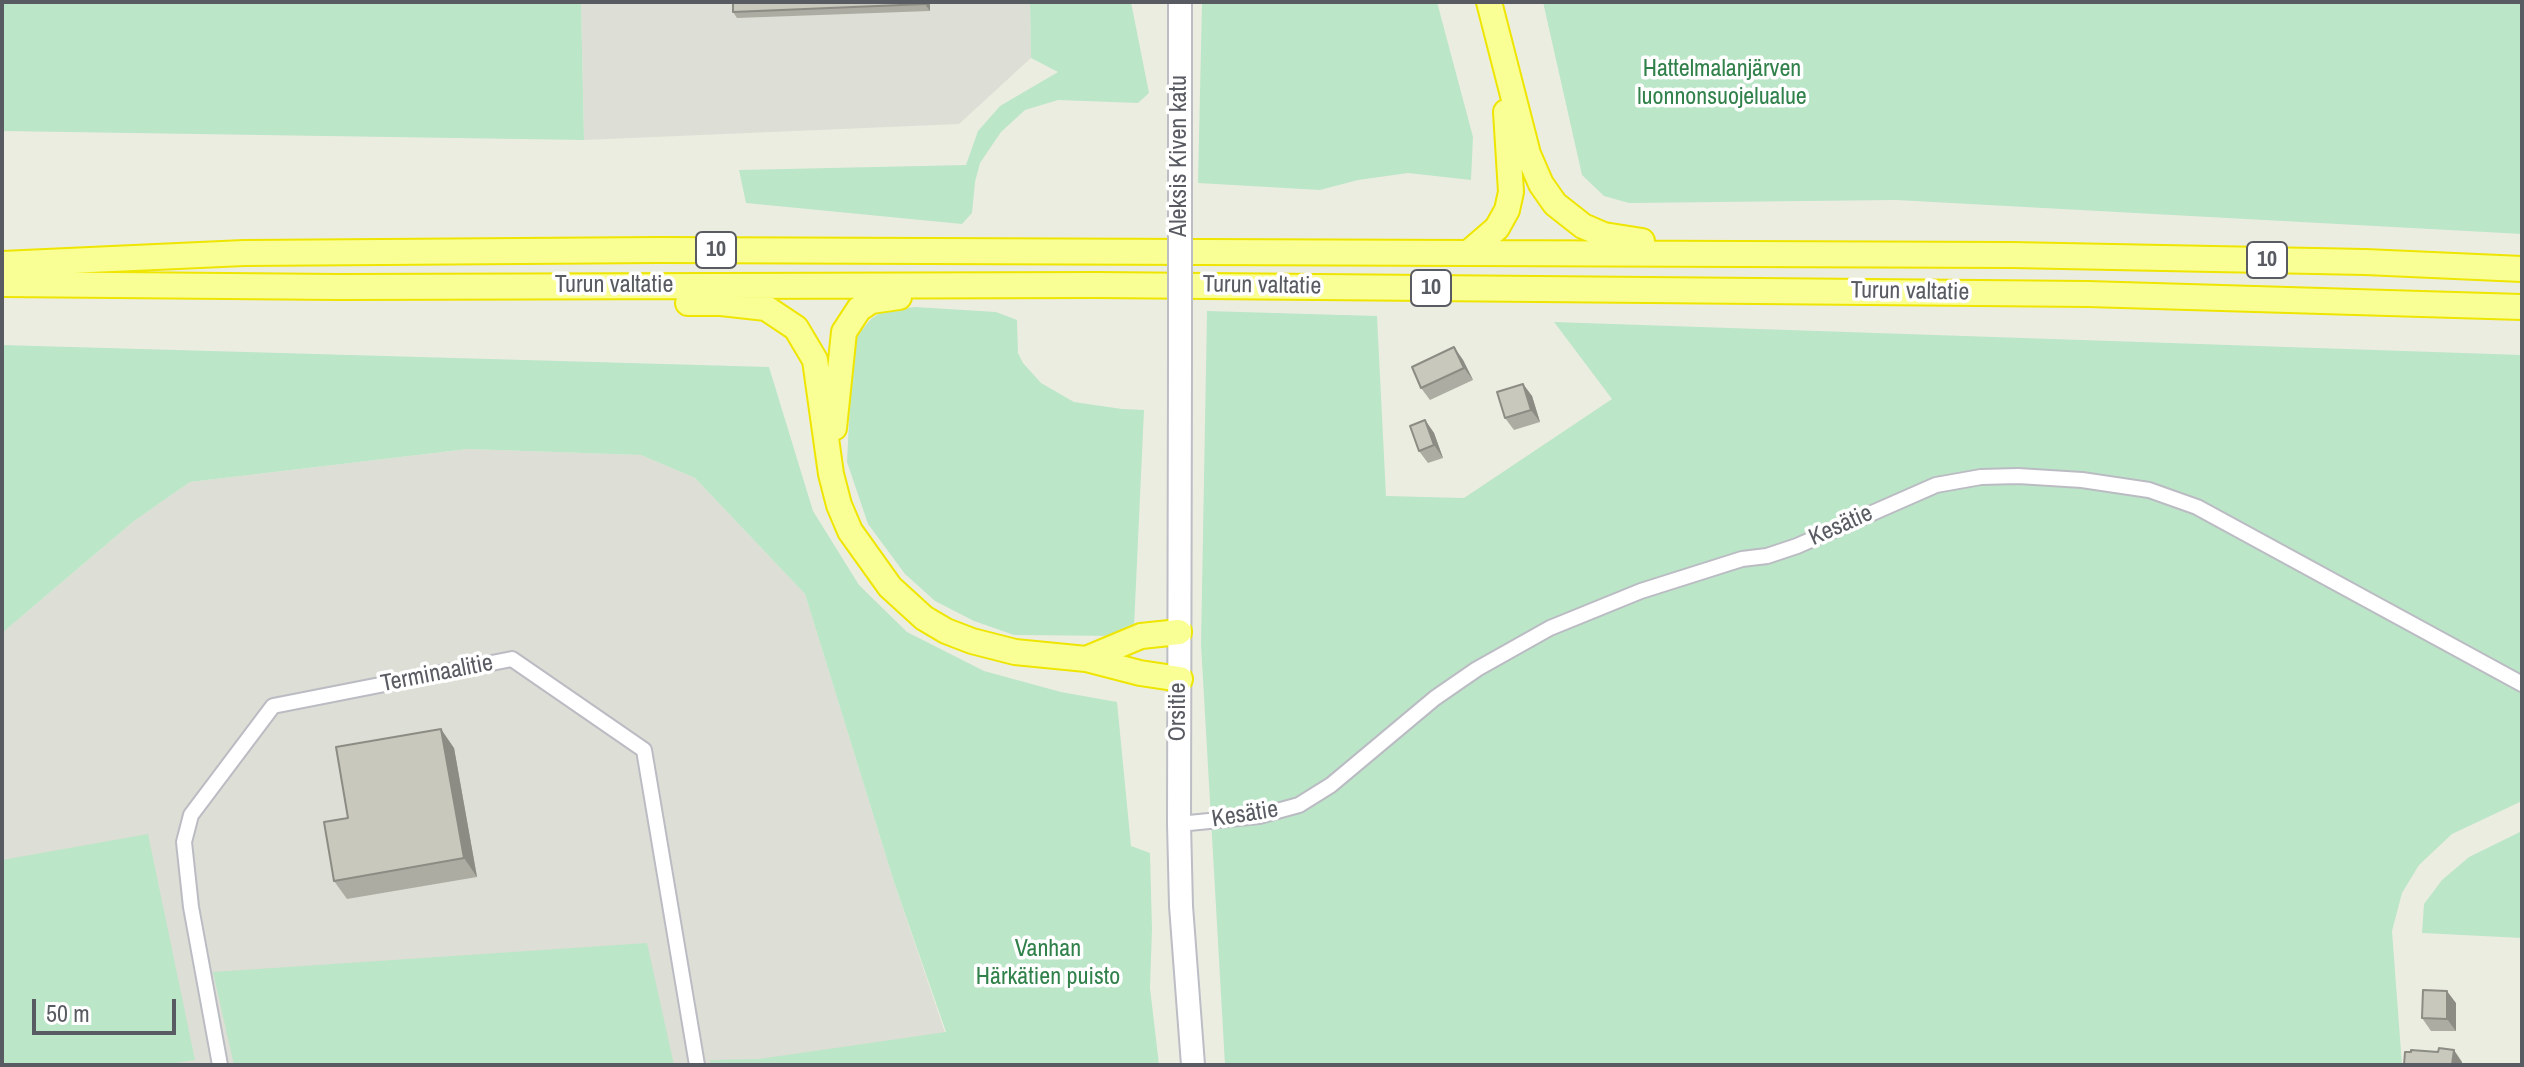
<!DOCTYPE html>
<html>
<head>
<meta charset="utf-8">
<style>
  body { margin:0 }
  #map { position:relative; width:2524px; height:1067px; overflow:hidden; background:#ecede1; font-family:"Archivo Narrow",sans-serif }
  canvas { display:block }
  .frame { position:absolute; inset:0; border:4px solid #595b62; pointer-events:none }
  .scale { position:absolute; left:32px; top:999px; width:144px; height:36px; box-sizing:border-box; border:4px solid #595b62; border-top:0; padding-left:10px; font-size:24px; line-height:28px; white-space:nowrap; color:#595b62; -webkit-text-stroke:6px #fff; paint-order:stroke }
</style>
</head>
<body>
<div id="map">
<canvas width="2524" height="1067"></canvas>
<div class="frame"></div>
<div class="scale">50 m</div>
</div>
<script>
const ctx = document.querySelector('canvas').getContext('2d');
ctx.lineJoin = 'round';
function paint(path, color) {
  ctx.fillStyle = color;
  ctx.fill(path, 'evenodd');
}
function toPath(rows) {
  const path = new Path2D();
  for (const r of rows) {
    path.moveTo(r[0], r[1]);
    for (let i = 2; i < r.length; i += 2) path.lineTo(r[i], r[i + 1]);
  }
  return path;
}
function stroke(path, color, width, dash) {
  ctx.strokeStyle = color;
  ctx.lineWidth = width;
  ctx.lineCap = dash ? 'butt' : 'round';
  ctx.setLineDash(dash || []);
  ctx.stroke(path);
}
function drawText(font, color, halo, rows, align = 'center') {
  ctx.font = font + ' "Archivo Narrow",sans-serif';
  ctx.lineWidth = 7;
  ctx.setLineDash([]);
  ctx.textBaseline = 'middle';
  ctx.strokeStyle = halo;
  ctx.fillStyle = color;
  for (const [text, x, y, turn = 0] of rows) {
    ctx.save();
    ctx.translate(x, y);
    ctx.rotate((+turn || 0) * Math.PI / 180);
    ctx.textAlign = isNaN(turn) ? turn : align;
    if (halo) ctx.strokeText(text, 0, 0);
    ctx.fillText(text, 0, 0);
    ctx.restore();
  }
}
const industrial = toPath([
  [581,2,1030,2,1031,58,959,124,584,140],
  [468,449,641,455,695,478,805,594,894,882,956,1065,2,1065,2,633,134,521,190,482]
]);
const green = toPath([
  [2,2,581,2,584,140,2,131],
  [1030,2,1131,2,1149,93,1138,103,1058,100,1025,110,1001,132,980,163,975,182,972,213,962,224,746,203,739,170,966,165,978,131,1000,106,1058,72,1031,58],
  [1202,2,1437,2,1473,137,1471,180,1408,173,1358,180,1320,190,1198,183],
  [1543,2,2522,2,2522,234,1896,200,1629,203,1604,196,1582,175],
  [915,307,996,312,1017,320,1018,353,1023,363,1041,383,1074,402,1122,409,1144,410,1134,627,1119,636,1014,635,974,621,935,601,905,574,868,524,847,462,853,341,871,319,883,311],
  [1207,311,1377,316,1386,496,1464,498,1612,399,1554,322,2522,355,2522,801,2452,834,2419,865,2402,893,2392,931,2402,1065,1225,1065,1201,644],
  [2,345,769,367,813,511,859,585,907,632,984,671,1061,692,1117,702,1131,846,1150,853,1152,929,1150,988,1159,1065,711,1065,710,1060,759,1059,946,1032,894,882,805,594,695,478,641,455,468,449,190,482,134,521,2,633],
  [2522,831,2522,938,2422,933,2424,904,2442,880,2469,857],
  [148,834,195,1060,163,1065,2,1065,2,860],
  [647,943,674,1065,234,1065,213,972]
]);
const minor = toPath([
  [1179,824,1259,816,1299,805,1331,785,1435,698,1477,669,1550,628,1641,591,1742,559,1767,556,1797,546,1936,485,1981,477,2018,476,2082,480,2149,490,2197,507,2522,684],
  [220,1065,191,907,184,842,191,815,273,706,512,659,644,750,697,1065]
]);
const secondary = toPath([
  [1180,2,1180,193],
  [1180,358,1179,824,1181,906,1193,1065]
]);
const trunk = toPath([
  [1489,2,1528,154,1541,184,1555,204,1583,226,1604,235,1642,241],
  [1468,253,1497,228,1507,210,1511,192,1506,112],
  [2,264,244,253,659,250,2012,255,2365,262,2522,269],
  [2,284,339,287,1097,285,2088,294,2522,307],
  [688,303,721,303,766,308,796,328,815,360,831,474,839,505,850,531,890,587,924,618,946,631,972,641,1015,652,1086,659,1140,673,1180,679],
  [834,428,844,332,859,309,871,301,899,297],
  [1086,659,1141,636,1179,632]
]);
const secondaryBridge = toPath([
  [1180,358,1180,193]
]);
const wall = toPath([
  [733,2,930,2,930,11,737,18,733,12],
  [1454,347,1463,360,1473,380,1430,400,1421,388],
  [1523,384,1532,396,1540,422,1514,430,1505,418],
  [1425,420,1434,433,1443,458,1428,463,1419,451],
  [454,748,477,877,347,899,334,881,348,818],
  [2456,1003,2456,1031,2431,1031,2422,1018]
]);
const shadedWall = toPath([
  [925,2,930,2,930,11,925,4],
  [1454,347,1463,360,1473,380,1464,368],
  [1523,384,1532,396,1540,422,1531,410],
  [1425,420,1434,433,1443,458,1434,445],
  [441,729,454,748,477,877,464,858],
  [2447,991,2456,1003,2456,1031,2447,1019],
  [2454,1050,2462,1062,2462,1065,2452,1065]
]);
const building = toPath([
  [733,2,925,2,925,4,733,12,733,2],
  [1454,347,1464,368,1421,388,1412,367,1454,347],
  [1523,384,1531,410,1505,418,1497,392,1523,384],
  [1425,420,1434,445,1419,451,1410,426,1425,420],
  [441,729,464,858,334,881,324,822,348,818,336,747,441,729],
  [2423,990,2447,991,2447,1019,2422,1018,2423,990],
  [2439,1048,2454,1050,2452,1065,2404,1065,2405,1052,2411,1052,2411,1050,2438,1052,2439,1048]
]);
const shields = [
  [716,250,40],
  [2267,260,40],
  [1431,288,40]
];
const shieldNames = [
  ["10",716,250],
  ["10",2267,260],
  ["10",1431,288]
];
const parkNames = [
  ["Hattelmalanjärven",1722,70],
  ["luonnonsuojelualue",1722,98],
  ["Vanhan",1048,950],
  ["Härkätien puisto",1048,978]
];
const streetNames = [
  ["Aleksis Kiven katu",1180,156,-90],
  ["Turun valtatie",614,286],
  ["Turun valtatie",1262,286,1],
  ["Turun valtatie",1910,292,1],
  ["Kesätie",1841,526,-24],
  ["Terminaalitie",437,674,-11],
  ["Orsitie",1179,712,-90],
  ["Kesätie",1245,815,-9]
];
paint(industrial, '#ddded5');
paint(green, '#bce6c8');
stroke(minor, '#bbbcc3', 18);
stroke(secondary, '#bcbdc5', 26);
stroke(trunk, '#eee500', 28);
stroke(minor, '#fff', 14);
stroke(secondary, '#fff', 22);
stroke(trunk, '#f9ff95', 24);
stroke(secondaryBridge, '#bcbdc5', 26, []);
stroke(secondaryBridge, '#fff', 22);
paint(wall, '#acaca3');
paint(shadedWall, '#8c8c84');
paint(building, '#c8c8bd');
stroke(building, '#8c8c84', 2);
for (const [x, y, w] of shields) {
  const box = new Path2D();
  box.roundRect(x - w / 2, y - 18, w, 36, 6);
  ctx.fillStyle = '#fff';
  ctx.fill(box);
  stroke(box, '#595b62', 2);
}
drawText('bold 22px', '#595b62', null, shieldNames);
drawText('24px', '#31814b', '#fff', parkNames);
drawText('24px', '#595b62', '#fff', streetNames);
</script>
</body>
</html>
